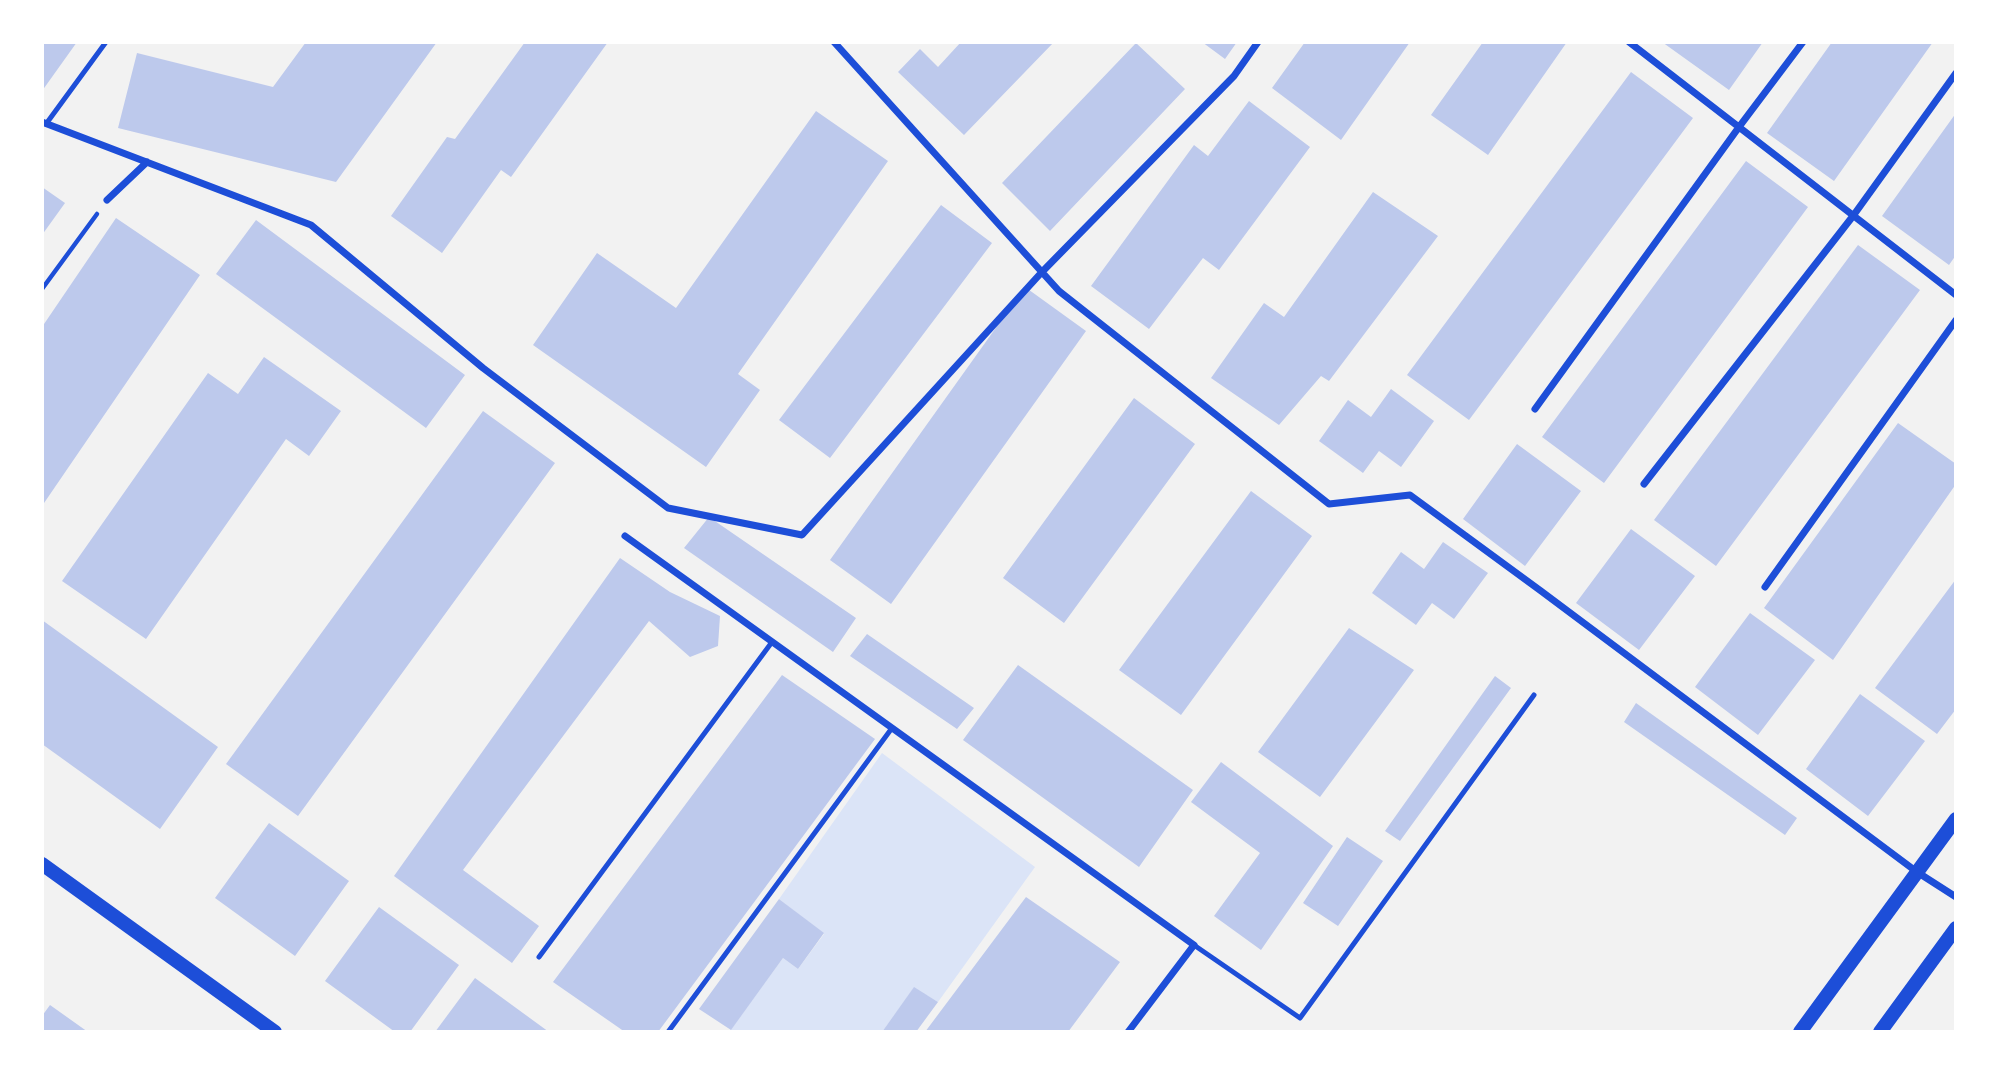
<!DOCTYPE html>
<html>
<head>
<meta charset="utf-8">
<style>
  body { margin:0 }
  #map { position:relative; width:1998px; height:1074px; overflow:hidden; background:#f2f2f2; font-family:Roboto,sans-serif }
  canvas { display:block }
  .frame { position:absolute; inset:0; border:44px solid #fff; pointer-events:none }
</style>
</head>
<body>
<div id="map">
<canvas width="1998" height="1074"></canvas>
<div class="frame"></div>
</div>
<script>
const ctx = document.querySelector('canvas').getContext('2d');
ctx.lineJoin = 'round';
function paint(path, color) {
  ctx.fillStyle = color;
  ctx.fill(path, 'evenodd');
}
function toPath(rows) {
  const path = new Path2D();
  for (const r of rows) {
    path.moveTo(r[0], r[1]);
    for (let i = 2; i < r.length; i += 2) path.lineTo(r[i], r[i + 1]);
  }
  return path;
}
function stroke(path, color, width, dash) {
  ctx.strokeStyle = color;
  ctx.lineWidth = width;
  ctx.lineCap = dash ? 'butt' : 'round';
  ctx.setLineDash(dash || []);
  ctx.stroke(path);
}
const green = toPath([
  [882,753,1035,867,938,1002,914,988,882,1032,729,1032,783,958,798,969,824,934,779,899]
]);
const building = toPath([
  [42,42,77,42,42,91],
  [306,42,437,42,336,182,118,128,137,53,273,87],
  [525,42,608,42,511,177,501,170,442,253,391,216,447,137,455,139],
  [961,42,1054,42,964,135,898,72,920,49,938,67],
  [1202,42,1237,42,1225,59],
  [1305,42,1410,42,1341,140,1272,88],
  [1483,42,1567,42,1488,155,1431,115],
  [1662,42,1763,42,1729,90],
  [1832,42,1933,42,1834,181,1767,133],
  [1136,43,1185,89,1050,231,1002,183],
  [1631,72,1693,118,1469,420,1407,375],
  [1249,101,1310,147,1219,270,1203,258,1149,329,1091,286,1194,145,1208,156],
  [816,111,888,161,738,374,760,390,706,467,533,345,597,253,676,308],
  [1956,113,1956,255,1949,265,1882,216],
  [1746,161,1808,207,1604,483,1542,437],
  [42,187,65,203,42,235],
  [1373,192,1438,236,1329,381,1321,376,1279,425,1211,378,1264,303,1284,317],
  [941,205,992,243,830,458,779,420],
  [116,218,200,275,42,506,42,327],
  [256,220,465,375,426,428,216,274],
  [1858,245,1920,290,1716,566,1654,520],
  [1025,287,1086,331,891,604,830,560],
  [264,357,341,411,309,456,286,439,146,639,62,581,208,373,238,394],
  [1391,389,1434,421,1401,467,1379,451,1363,473,1319,441,1348,400,1371,417],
  [1134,398,1195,444,1064,623,1003,578],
  [483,411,555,463,298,816,226,764],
  [1898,423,1956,464,1956,484,1833,660,1764,608],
  [1517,444,1581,491,1525,566,1463,519],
  [1251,491,1312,536,1181,715,1119,670],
  [709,517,856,618,833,652,684,548],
  [1631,529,1695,576,1639,650,1576,603],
  [1443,542,1488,573,1454,619,1432,603,1416,625,1372,593,1401,552,1424,569],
  [620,558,670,592,720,616,718,646,690,657,649,621,463,870,539,926,512,963,394,876],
  [1956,579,1956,709,1937,734,1875,688],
  [1750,613,1815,660,1758,735,1695,687],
  [42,620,218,747,160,829,42,744],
  [1349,628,1414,670,1320,797,1258,752],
  [867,634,974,708,957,729,850,656],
  [1018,665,1193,790,1139,867,963,740],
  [782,675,875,739,658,1032,625,1032,553,982],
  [1495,676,1511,688,1400,841,1385,831],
  [1860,694,1925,741,1868,816,1806,769],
  [1636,703,1797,818,1785,835,1624,722],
  [1221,762,1333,846,1261,950,1214,916,1260,853,1191,802],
  [269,823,349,881,295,956,215,898],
  [1347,837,1383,861,1338,926,1303,903],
  [1026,897,1120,962,1068,1032,925,1032],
  [779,899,824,933,798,969,783,958,731,1030,699,1009],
  [379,907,459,965,410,1032,395,1032,325,981],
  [475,978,549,1032,435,1032],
  [914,987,938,1002,916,1032,882,1032],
  [50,1005,88,1032,42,1032,42,1016]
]);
const path = toPath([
  [42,289,97,214]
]);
const service = toPath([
  [46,124,106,42],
  [1191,943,1300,1018,1534,695],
  [539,957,772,642],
  [668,1032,892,728]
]);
const minor = toPath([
  [834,42,1059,291,1329,504,1410,495,1541,591,1917,872,1956,897],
  [1629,42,1956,295],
  [42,122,311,225,483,368,668,508,802,535,1041,273,1234,76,1258,42],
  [107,200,147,162],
  [1535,409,1739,127,1803,42],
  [1644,484,1853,216,1956,73],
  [625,536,1194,945,1128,1032],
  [1765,587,1956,320]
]);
const secondary = toPath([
  [42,864,275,1032],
  [1800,1032,1956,819],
  [1880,1032,1956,928]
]);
paint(green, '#dbe4f7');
paint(building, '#bdc9ec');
stroke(path, '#1d4ed8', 4.5);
stroke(service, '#1d4ed8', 5);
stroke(minor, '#1d4ed8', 7);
stroke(secondary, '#1d4ed8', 14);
</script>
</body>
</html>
